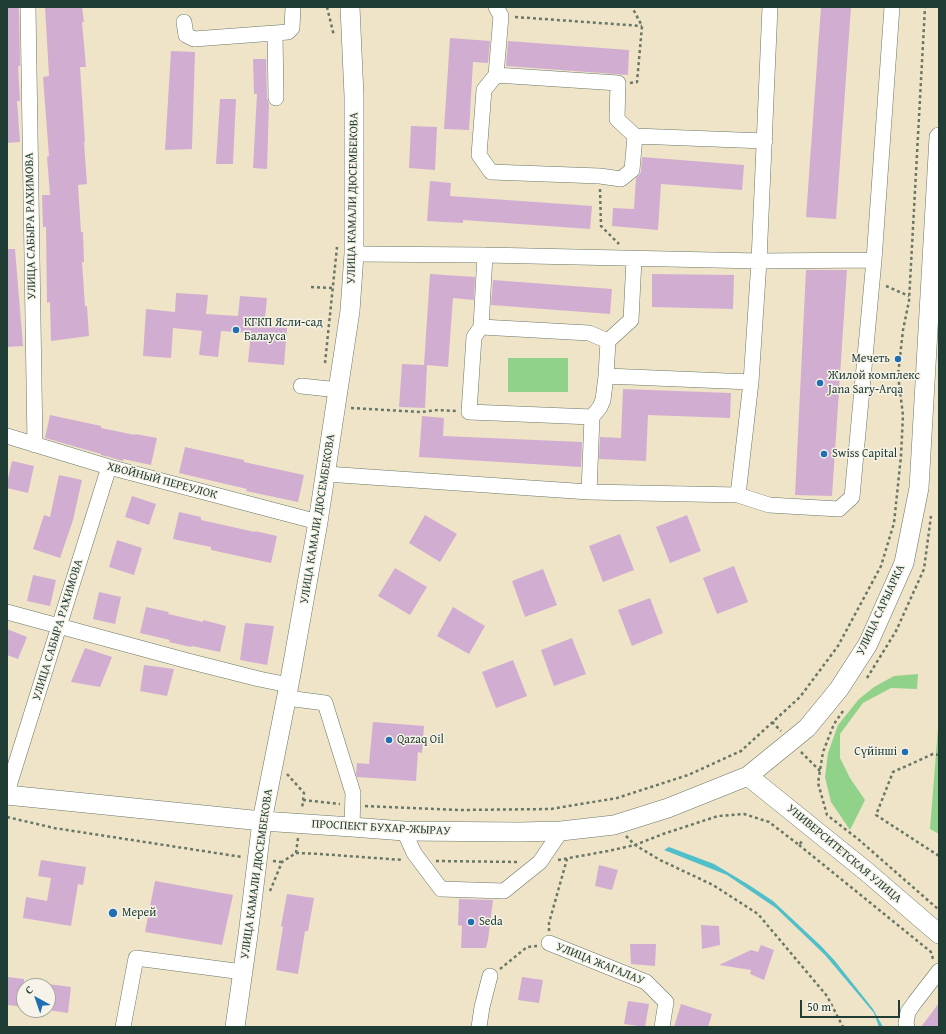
<!DOCTYPE html>
<html>
<head>
<meta charset="utf-8">
<style>
  body { margin:0 }
  #map { position:relative; width:946px; height:1034px; overflow:hidden; background:#efe4c7; font-family:"Gentium Book Plus",serif }
  canvas { display:block }
  .frame { position:absolute; inset:0; border:8px solid #1f3d34; pointer-events:none }
  .north { position:absolute; left:16px; top:978px; width:40px; height:40px; box-sizing:border-box; background:#f7f3e8; border:1px solid #a1aaa0; border-radius:50%; rotate:320deg; font-size:11px; font-weight:700; line-height:16px; text-align:center; color:#1f3d34 }
  .north::after { content:''; display:block; margin:auto; width:14px; height:18px; background:#1f6fb2; clip-path:polygon(50% 0,100% 100%,50% 72%,0 100%) }
  .scale { position:absolute; left:800px; top:1000px; width:100px; height:18px; box-sizing:border-box; border:2px solid #1f3d34; border-top:0; padding-left:5px; font-size:12px; line-height:14px; white-space:nowrap; color:#1f3d34; -webkit-text-stroke:3px #f7f3e8; paint-order:stroke }
</style>
</head>
<body>
<div id="map">
<canvas width="946" height="1034"></canvas>
<div class="frame"></div>
<div class="north">С</div>
<div class="scale">50 m</div>
</div>
<script>
const ctx = document.querySelector('canvas').getContext('2d');
ctx.lineJoin = 'round';
function paint(path, color) {
  ctx.fillStyle = color;
  ctx.fill(path, 'evenodd');
}
function toPath(rows) {
  const path = new Path2D();
  for (const r of rows) {
    path.moveTo(r[0], r[1]);
    for (let i = 2; i < r.length; i += 2) path.lineTo(r[i], r[i + 1]);
  }
  return path;
}
function stroke(path, color, width, dash) {
  ctx.strokeStyle = color;
  ctx.lineWidth = width;
  ctx.lineCap = dash ? 'butt' : 'round';
  ctx.setLineDash(dash || []);
  ctx.stroke(path);
}
function drawText(font, color, halo, rows, align = 'center') {
  ctx.font = font + ' "Gentium Book Plus",serif';
  ctx.lineWidth = 3;
  ctx.setLineDash([]);
  ctx.textBaseline = 'middle';
  ctx.strokeStyle = halo;
  ctx.fillStyle = color;
  for (const [text, x, y, turn = 0] of rows) {
    ctx.save();
    ctx.translate(x, y);
    ctx.rotate((+turn || 0) * Math.PI / 180);
    ctx.textAlign = isNaN(turn) ? turn : align;
    if (halo) ctx.strokeText(text, 0, 0);
    ctx.fillText(text, 0, 0);
    ctx.restore();
  }
}
const green = toPath([
  [508,358,568,358,568,392,508,392],
  [918,674,917,689,891,688,863,703,840,734,840,758,850,778,865,800,850,830,831,802,825,777,828,753,838,725,859,699,874,687,894,676],
  [939,716,939,834,930,829]
]);
const water = toPath([
  [669,847,714,864,749,885,773,901,821,946,835,961,873,1009,883,1027,879,1027,874,1013,825,955,776,908,727,875,664,850]
]);
const building = toPath([
  [7,7,19,7,20,66,18,66,20,101,17,101,20,142,7,143],
  [45,7,82,7,84,22,82,22,86,67,80,67,85,142,84,142,87,184,78,185,81,232,83,232,84,262,82,262,85,306,87,306,89,336,51,341,50,302,47,303,46,227,43,227,42,195,50,195,47,157,49,156,43,77,49,76],
  [821,7,851,7,836,219,806,217],
  [450,38,490,41,488,63,473,62,469,130,444,129],
  [508,41,629,50,628,75,506,66],
  [171,51,195,52,192,149,165,150],
  [253,59,266,59,267,98,269,104,267,169,253,168,257,94,254,94],
  [220,99,236,99,233,164,216,164],
  [411,126,437,127,435,170,409,168],
  [642,157,744,165,742,190,661,184,658,230,612,226,613,208,634,209,636,178,640,174,641,171],
  [430,181,451,183,450,196,592,206,590,229,463,220,463,223,427,221],
  [7,249,15,249,23,346,7,347],
  [806,270,847,270,832,496,795,495],
  [430,274,475,277,474,300,453,298,448,367,427,365,425,408,399,407,402,364,424,365],
  [652,274,734,275,733,309,652,307],
  [493,280,612,289,610,314,491,305],
  [176,293,208,295,206,314,238,316,240,296,267,298,264,326,287,328,284,365,248,362,251,333,221,331,218,357,199,355,202,331,173,328,171,358,143,356,146,309,175,312],
  [623,389,731,393,730,418,648,415,646,461,599,459,600,437,621,438],
  [50,415,101,426,101,428,135,435,135,434,157,438,151,465,123,459,123,461,109,457,101,455,101,454,45,438],
  [422,416,444,418,443,436,582,442,581,467,419,457],
  [185,447,244,460,244,462,304,475,298,502,246,491,247,489,179,473],
  [12,461,34,466,28,493,7,488,7,483],
  [59,475,82,480,73,520,60,558,33,549,44,515,50,517],
  [132,496,156,504,149,525,125,517],
  [179,512,201,517,201,520,255,532,255,531,277,536,271,563,211,550,211,547,173,539],
  [425,515,457,534,440,562,409,543],
  [687,515,701,551,670,563,656,527],
  [620,534,634,570,603,582,589,546],
  [117,540,142,548,134,575,109,567],
  [734,566,748,602,717,614,703,578],
  [395,568,427,587,410,615,378,596],
  [543,569,557,605,525,617,512,581],
  [33,575,56,580,50,606,27,601],
  [99,592,121,597,115,624,93,619],
  [650,598,663,633,632,646,618,610],
  [146,607,169,612,168,614,203,622,203,620,226,626,220,652,192,646,191,647,169,642,170,640,140,633],
  [453,607,485,626,469,654,437,636],
  [245,623,274,626,267,665,240,660],
  [7,629,27,637,18,659,7,655],
  [572,638,586,674,554,686,541,650],
  [85,648,112,657,100,687,71,682],
  [513,660,527,696,496,708,482,672],
  [144,665,174,669,167,696,140,691],
  [373,722,424,726,422,753,418,752,416,781,357,777,356,774,357,763,369,764],
  [41,860,86,867,83,885,78,884,71,926,23,918,26,897,47,901,51,878,38,876],
  [599,865,618,870,612,890,595,886],
  [155,881,233,895,222,945,145,932],
  [287,894,314,898,308,931,305,931,298,974,276,970,283,927,281,926],
  [459,899,493,900,488,940,486,948,461,948,462,926,458,925],
  [701,925,719,926,720,945,702,949],
  [630,944,656,944,655,966,631,964],
  [761,945,774,950,764,980,750,974,751,970,719,965,751,950,758,952],
  [7,977,24,979,24,1007,8,1005,8,1003,7,1003],
  [522,977,543,980,539,1003,518,1000],
  [48,984,71,987,68,1013,48,1010],
  [628,1001,649,1004,645,1027,624,1024],
  [939,1003,939,1027,921,1027],
  [681,1004,712,1014,708,1027,674,1027]
]);
const path = toPath([
  [327,7,334,36],
  [515,17,642,26],
  [630,83,637,82,642,26,632,7],
  [600,189,601,226,619,244],
  [886,286,909,296],
  [311,287,332,288],
  [325,363,337,247],
  [351,408,421,412,438,410,456,411],
  [867,678,896,631,924,569,931,516],
  [843,711,834,724,823,752,818,783,827,815,858,839,939,910],
  [772,722,781,731],
  [801,752,820,771],
  [939,755,933,754,893,772,876,815,939,856],
  [287,774,304,793,302,809],
  [303,800,340,804],
  [365,806,459,810,551,809,617,798,688,775,741,751,800,697,838,646,881,566,894,523,901,456,903,415,898,375,903,330,909,301,925,7],
  [7,817,54,828,242,857],
  [626,836,635,845,660,860,713,885,758,914,827,996,843,1027],
  [799,845,931,952,933,959],
  [296,853,298,838],
  [558,860,608,851,635,845,663,834,718,816,744,814,769,822,799,845,803,840],
  [273,861,282,862],
  [436,861,519,862],
  [270,891,282,862,296,853,320,854,403,860],
  [549,931,549,923,567,859],
  [500,969,527,947,537,946]
]);
const minor = toPath([
  [28,7,35,445],
  [496,7,501,16,496,75],
  [184,22,186,35,194,39,275,33],
  [276,98,275,33,288,32,292,28,293,7],
  [635,136,617,119,618,83,496,75,484,90,479,155,491,172,600,176,621,179,632,170,635,136,765,141],
  [354,254,485,255,759,261,874,260],
  [481,327,589,333,608,341,606,376,603,400,600,407,592,417,469,412,474,337,481,327,485,255],
  [608,341,631,320,634,259],
  [606,376,751,382],
  [301,386,339,390],
  [7,436,109,467,318,522],
  [326,474,589,492,738,495,751,382,759,261,770,7],
  [589,492,592,417],
  [738,495,769,505,839,509,852,497,874,260,892,7],
  [7,612,188,661,259,679,289,685],
  [287,698,325,703,353,793,352,827],
  [7,792,109,467],
  [404,831,414,853,441,889,504,891,540,862,561,831],
  [549,943,646,982,666,1002,662,1027],
  [123,1027,136,958,243,972],
  [479,1027,482,1007,490,976],
  [907,1027,906,1023,908,1012,915,1002,939,971]
]);
const major = toPath([
  [748,776,867,872,939,934],
  [7,795,262,821,352,827,404,831,519,832,561,831,614,825,668,808,748,776,807,728,839,689,868,644,904,563,919,488,939,137],
  [235,1027,248,935,262,821,289,685,318,522,350,311,354,254,354,96,350,7]
]);
const markers = [
  [236,330,4,"#1f6fb2"],
  [898,359,4,"#1f6fb2"],
  [820,383,4,"#1f6fb2"],
  [824,454,4,"#1f6fb2"],
  [389,740,4,"#1f6fb2"],
  [905,752,4,"#1f6fb2"],
  [113,913,5,"#1f6fb2"],
  [471,922,4,"#1f6fb2"]
];
const streetNames = [
  ["УЛИЦА КАМАЛИ ДЮСЕМБЕКОВА",353,198,-89],
  ["УЛИЦА САБЫРА РАХИМОВА",31,226,-91],
  ["ХВОЙНЫЙ ПЕРЕУЛОК",162,481,15],
  ["УЛИЦА КАМАЛИ ДЮСЕМБЕКОВА",318,519,-81],
  ["УЛИЦА САРЫАРКА",881,610,-65],
  ["УЛИЦА САБЫРА РАХИМОВА",58,630,-73],
  ["ПРОСПЕКТ БУХАР-ЖЫРАУ",381,828,3],
  ["УНИВЕРСИТЕТСКАЯ УЛИЦА",844,854,40],
  ["УЛИЦА КАМАЛИ ДЮСЕМБЕКОВА",257,874,-82],
  ["УЛИЦА ЖАГАЛАУ",600,964,22]
];
const poiNames = [
  ["КГКП Ясли-сад",244,323],
  ["Балауса",244,337],
  ["Мечеть",890,359,"right"],
  ["Жилой комплекс",828,376],
  ["Jana Sary-Arqa",828,390],
  ["Swiss Capital",832,454],
  ["Qazaq Oil",397,740],
  ["Сүйінші",897,752,"right"],
  ["Мерей",122,913],
  ["Seda",479,922]
];
paint(green, '#90d28a');
paint(water, '#51bfc9');
paint(building, '#d1aed1');
stroke(minor, '#687767', 16);
stroke(major, '#687767', 20);
stroke(path, '#687767', 2.5, [3, 3]);
stroke(minor, '#fff', 15);
stroke(major, '#fff', 19);
for (const [x, y, r, color] of markers) {
  const dot = new Path2D();
  dot.arc(x, y, r, 0, 2 * Math.PI);
  ctx.fillStyle = color;
  ctx.fill(dot);
  stroke(dot, '#f7f3e8', 1.5);
}
drawText('12px', '#1f3d34', '#f7f3e8', streetNames);
drawText('12px', '#1f3d34', '#f7f3e8', poiNames, 'left');
</script>
</body>
</html>
